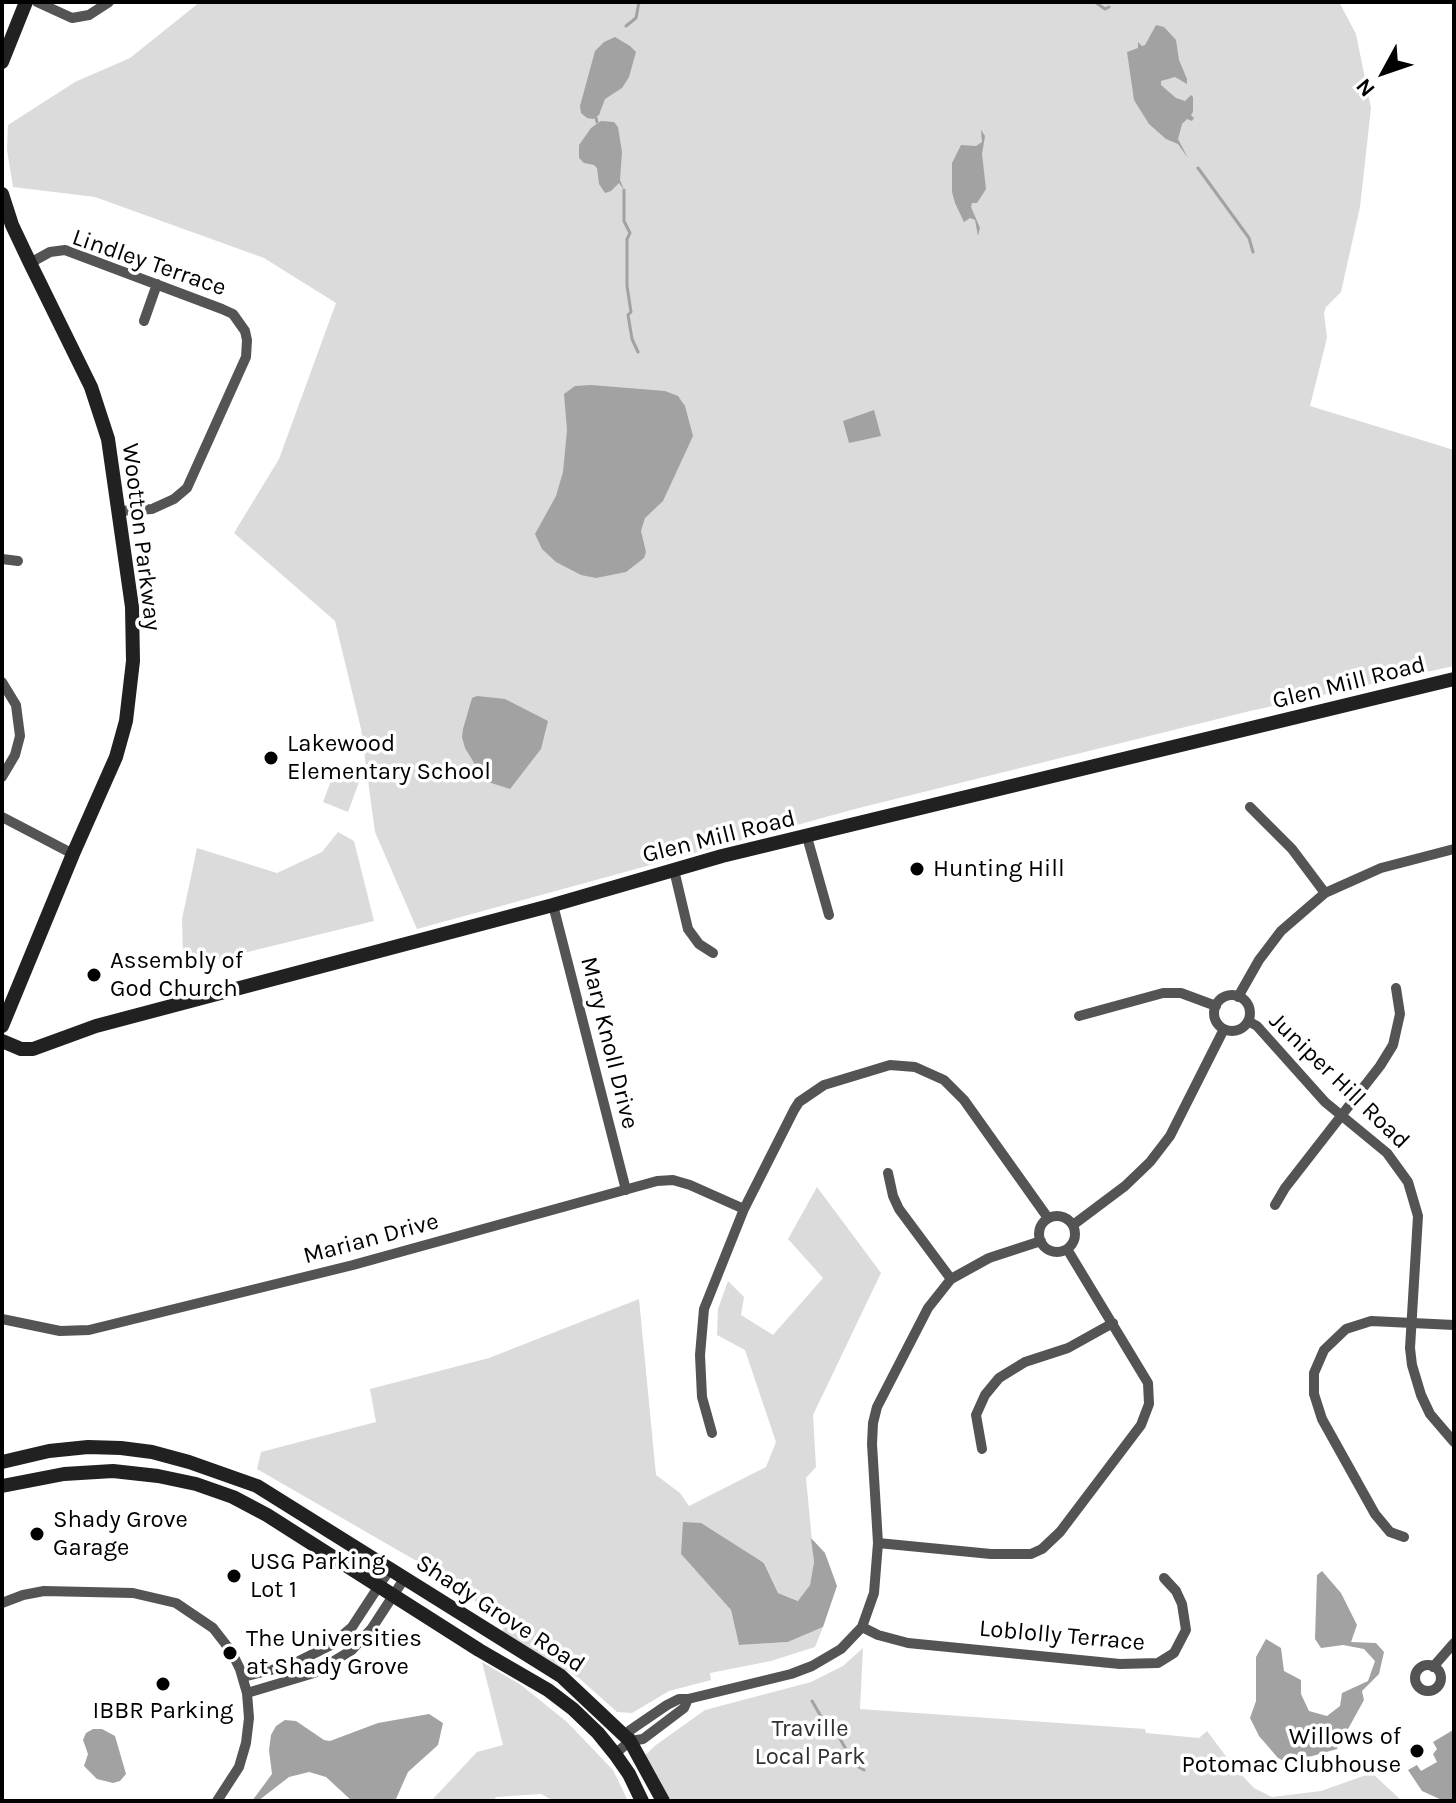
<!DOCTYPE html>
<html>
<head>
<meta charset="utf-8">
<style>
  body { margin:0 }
  #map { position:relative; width:1456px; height:1803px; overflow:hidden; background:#fff; font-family:Karla,sans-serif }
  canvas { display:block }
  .frame { position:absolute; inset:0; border:4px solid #000; pointer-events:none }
  .north { position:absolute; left:1344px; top:32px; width:80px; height:80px; -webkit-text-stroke:6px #fff; paint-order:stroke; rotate:230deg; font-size:22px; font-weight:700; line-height:32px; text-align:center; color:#000 }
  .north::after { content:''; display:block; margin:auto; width:28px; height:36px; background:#000; clip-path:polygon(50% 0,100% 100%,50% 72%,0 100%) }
</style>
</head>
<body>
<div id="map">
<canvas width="1456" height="1803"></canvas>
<div class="frame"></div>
<div class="north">N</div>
</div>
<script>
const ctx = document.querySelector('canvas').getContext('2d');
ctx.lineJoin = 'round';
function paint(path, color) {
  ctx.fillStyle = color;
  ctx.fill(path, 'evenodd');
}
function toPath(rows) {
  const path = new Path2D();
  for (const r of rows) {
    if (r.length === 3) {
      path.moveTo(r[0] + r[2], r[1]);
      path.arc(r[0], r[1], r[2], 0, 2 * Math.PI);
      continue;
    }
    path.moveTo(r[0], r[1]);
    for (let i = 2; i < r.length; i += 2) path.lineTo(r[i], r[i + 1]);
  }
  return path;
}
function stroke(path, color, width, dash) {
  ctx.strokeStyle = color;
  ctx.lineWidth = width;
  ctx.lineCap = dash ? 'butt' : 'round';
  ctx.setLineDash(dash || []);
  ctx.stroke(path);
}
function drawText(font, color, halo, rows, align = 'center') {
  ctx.font = font + ' Karla,sans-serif';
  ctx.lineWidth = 7;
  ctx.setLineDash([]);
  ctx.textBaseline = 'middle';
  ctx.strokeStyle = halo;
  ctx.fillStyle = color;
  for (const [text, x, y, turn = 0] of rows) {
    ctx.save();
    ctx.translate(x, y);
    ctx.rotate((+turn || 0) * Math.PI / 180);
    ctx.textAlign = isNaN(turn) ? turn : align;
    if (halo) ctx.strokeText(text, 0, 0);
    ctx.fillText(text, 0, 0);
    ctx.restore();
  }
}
const green = toPath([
  [200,2,1339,2,1356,34,1371,108,1360,207,1341,292,1326,307,1324,313,1327,338,1310,406,1454,450,1454,666,1250,711,855,809,417,929,375,832,361,729,335,621,234,533,279,459,336,303,264,258,95,197,13,187,7,150,8,125,75,82,130,58],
  [349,765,363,771,348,812,323,802,332,778,343,782],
  [338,832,354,841,374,921,219,959,183,958,182,919,197,848,277,873,322,852],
  [817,1187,881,1273,813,1415,816,1467,806,1478,814,1562,810,1585,799,1601,778,1593,764,1562,681,1554,731,1610,739,1645,788,1642,823,1627,815,1647,771,1661,710,1673,711,1680,669,1691,632,1713,617,1712,579,1678,502,1632,506,1623,427,1567,257,1469,261,1452,376,1422,370,1389,489,1358,639,1299,656,1475,680,1493,689,1506,766,1467,776,1442,745,1350,717,1335,718,1309,728,1281,744,1297,741,1315,773,1335,823,1278,788,1239],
  [863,1648,860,1709,1145,1729,1146,1733,1199,1738,1207,1731,1234,1767,1254,1788,1272,1797,1321,1791,1372,1773,1402,1801,663,1801,641,1759,656,1745,705,1710,811,1682,843,1666],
  [482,1662,521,1685,567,1722,613,1770,628,1801,554,1801,541,1794,496,1797,493,1801,431,1801,477,1752,503,1745]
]);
const water = toPath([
  [1156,25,1164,27,1176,40,1179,60,1187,79,1187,84,1175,77,1161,81,1161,85,1176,98,1185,101,1191,95,1193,97,1193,112,1191,115,1194,118,1192,121,1187,119,1182,124,1178,139,1188,158,1178,144,1166,139,1149,124,1134,100,1127,52,1138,48,1138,42,1142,46,1145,45],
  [615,37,630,46,636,52,629,77,622,88,605,99,599,115,593,119,587,118,581,113,580,106,595,51,604,42],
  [601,121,614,122,618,127,622,152,620,180,624,190,619,183,611,191,605,193,599,184,597,168,594,165,584,163,579,158,579,145,591,128],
  [981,130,985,136,982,154,986,189,977,203,972,203,971,207,980,228,978,236,975,220,970,218,964,222,955,203,952,192,952,163,961,145,976,146,982,142],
  [591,385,665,391,678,396,685,406,693,436,663,501,645,518,641,531,646,552,644,558,626,572,596,578,581,575,556,562,542,549,535,534,556,496,563,472,567,430,564,394,575,386],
  [874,410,881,436,849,443,843,421],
  [477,696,505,699,548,721,541,749,510,789,485,781,465,748,462,737,463,729,472,698],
  [683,1522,701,1523,764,1563,778,1593,798,1601,810,1585,814,1562,811,1538,825,1553,837,1586,823,1627,788,1642,739,1645,731,1610,681,1554],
  [1322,1571,1341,1593,1357,1625,1351,1642,1376,1643,1384,1652,1379,1674,1362,1691,1364,1700,1337,1749,1288,1763,1278,1758,1259,1736,1250,1718,1256,1701,1256,1657,1266,1639,1281,1648,1284,1671,1301,1680,1301,1694,1309,1711,1327,1716,1340,1706,1342,1693,1368,1681,1375,1661,1364,1649,1343,1645,1321,1648,1315,1639,1317,1575],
  [429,1714,443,1723,438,1745,408,1772,395,1801,352,1801,326,1777,309,1772,289,1777,258,1801,252,1801,272,1774,269,1750,271,1735,276,1726,285,1720,296,1721,324,1740,330,1741,378,1723],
  [93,1729,102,1729,115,1736,126,1774,120,1781,113,1783,97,1779,84,1766,88,1754,83,1740,86,1733],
  [1453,1730,1454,1800,1444,1801,1422,1791,1408,1770,1417,1765,1421,1771,1437,1762,1433,1754,1437,1749,1433,1742]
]);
const stream = toPath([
  [1095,2,1105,9,1109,7],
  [626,26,636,18,639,2],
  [596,118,597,122],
  [1198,168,1249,238,1253,252],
  [624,190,624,221,630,233,627,239,627,286,631,312,628,315,632,339,638,352],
  [812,1701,830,1732,839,1737,855,1765,864,1770]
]);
const street = toPath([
  [37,2,72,18,89,15,109,2],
  [30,263,50,252,65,250,222,309,233,314,245,331,247,340,246,357,187,488,174,499,152,509,119,511],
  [144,321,157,284],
  [2,559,18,561],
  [2,682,16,705,20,736,15,755,2,777],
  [1250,807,1292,849,1325,893],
  [2,817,73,854],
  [807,837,829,915],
  [674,870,688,929,699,944,713,953],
  [553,905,626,1190],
  [1232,1013,18],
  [1238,997,1259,960,1281,931,1325,893,1381,868,1454,849],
  [1079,1016,1163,993,1181,993,1216,1006],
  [1248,1021,1257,1026,1325,1102,1387,1153,1408,1182,1418,1216,1410,1348,1412,1365,1421,1395,1430,1414,1454,1442],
  [888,1173,893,1196,899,1209,951,1279],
  [1275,1205,1285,1188,1380,1066,1393,1045,1400,1014,1396,988],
  [1057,1234,18],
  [1073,1225,1125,1186,1150,1162,1170,1136,1224,1029],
  [2,1319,60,1331,89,1330,353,1265,657,1181,673,1180,690,1185,744,1209],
  [712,1433,702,1397,700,1355,704,1309,744,1209,794,1110,799,1102,824,1085,890,1065,915,1067,944,1080,964,1100,1048,1218],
  [982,1449,976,1415,985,1395,999,1378,1025,1362,1068,1348,1113,1323],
  [1404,1537,1390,1532,1375,1514,1322,1419,1314,1394,1314,1373,1324,1350,1346,1329,1371,1321,1454,1325],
  [878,1543,991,1554,1031,1554,1042,1549,1060,1532,1141,1425,1149,1404,1148,1383,1067,1249],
  [2,1603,23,1595,44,1591,133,1593,176,1603,213,1628,231,1651,240,1669,247,1693,249,1718,246,1743,239,1767,217,1801],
  [862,1627,878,1635,908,1643,1120,1664,1158,1663,1174,1653,1186,1630,1182,1604,1176,1591,1164,1578],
  [1428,1678,13],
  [1433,1667,1454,1643],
  [243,1677,291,1665,331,1645,352,1627,390,1569],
  [247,1693,314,1673,352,1650,372,1628,404,1579],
  [630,1741,629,1731,667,1705,679,1699,688,1699,791,1674,812,1666,841,1649,862,1627,874,1593,878,1543,872,1444,873,1423,877,1407,928,1308,951,1279,989,1258,1041,1241],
  [615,1754,630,1741,643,1739,684,1708,688,1699]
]);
const secondary = toPath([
  [2,62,26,2],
  [2,194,12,225,30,263,91,387,108,439,132,607,133,661,126,721,116,757,73,854,2,1026],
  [2,1041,21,1049,33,1049,96,1026,553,905,722,856,1454,679],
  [2,1462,49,1451,88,1447,121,1448,152,1452,189,1462,257,1486,561,1676,630,1741,663,1801],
  [2,1486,64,1474,113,1471,158,1476,196,1484,233,1497,267,1515,479,1650,548,1690,573,1709,598,1733,615,1754,629,1774,642,1801]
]);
const markers = [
  [271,758,8,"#000"],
  [917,869,8,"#000"],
  [94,975,8,"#000"],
  [37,1534,8,"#000"],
  [234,1576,8,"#000"],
  [230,1653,8,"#000"],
  [163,1684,8,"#000"],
  [1417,1751,8,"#000"]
];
const streetNames = [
  ["Lindley Terrace",149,263,19],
  ["Wootton Parkway",141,537,83],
  ["Glen Mill Road",1349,683,-14],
  ["Glen Mill Road",719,837,-14],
  ["Mary Knoll Drive",609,1043,76],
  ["Juniper Hill Road",1339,1081,44],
  ["Marian Drive",371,1239,-15],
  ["Shady Grove Road",500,1614,33],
  ["Loblolly Terrace",1062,1636,5]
];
const poiNames = [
  ["Lakewood",287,744],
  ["Elementary School",287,772],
  ["Hunting Hill",933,869],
  ["Assembly of",110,961],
  ["God Church",110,989],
  ["Shady Grove",53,1520],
  ["Garage",53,1548],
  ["USG Parking",250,1562],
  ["Lot 1",250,1590],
  ["The Universities",246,1639],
  ["at Shady Grove",246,1667],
  ["IBBR Parking",163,1711,"center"],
  ["Willows of",1401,1737,"right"],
  ["Potomac Clubhouse",1401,1765,"right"]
];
const parkNames = [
  ["Traville",810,1729],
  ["Local Park",810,1757]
];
paint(green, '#dbdbdb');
paint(water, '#a2a2a2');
stroke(stream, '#a2a2a2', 3);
stroke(street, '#545454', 10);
stroke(secondary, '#212121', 14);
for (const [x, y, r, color] of markers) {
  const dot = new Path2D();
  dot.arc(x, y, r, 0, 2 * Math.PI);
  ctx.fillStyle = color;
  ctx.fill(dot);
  stroke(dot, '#fff', 3);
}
drawText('24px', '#000', '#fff', streetNames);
drawText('24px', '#000', '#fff', poiNames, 'left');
drawText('24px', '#323232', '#fff', parkNames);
</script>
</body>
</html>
